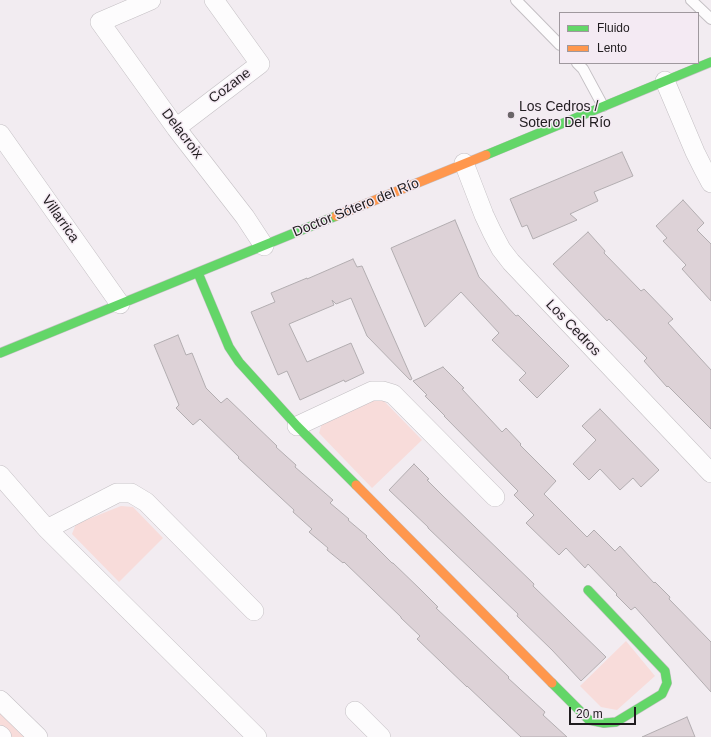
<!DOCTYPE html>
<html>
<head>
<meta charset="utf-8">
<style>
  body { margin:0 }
  #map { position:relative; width:711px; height:737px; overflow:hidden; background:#f2ecf1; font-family:Arial,sans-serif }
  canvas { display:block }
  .legend { position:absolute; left:559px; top:12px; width:140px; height:52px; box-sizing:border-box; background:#f4eaf3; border:1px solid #9f989e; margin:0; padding:5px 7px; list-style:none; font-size:12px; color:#201c1f }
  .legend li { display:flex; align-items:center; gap:8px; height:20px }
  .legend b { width:20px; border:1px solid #9f989e }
  .scale { position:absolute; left:569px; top:707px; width:67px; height:18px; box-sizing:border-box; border:2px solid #201c1f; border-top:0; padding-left:5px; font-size:12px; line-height:14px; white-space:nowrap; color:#201c1f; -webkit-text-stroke:3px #f4eaf3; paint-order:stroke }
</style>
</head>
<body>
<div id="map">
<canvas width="711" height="737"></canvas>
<ul class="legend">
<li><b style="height:5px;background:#63d668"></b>Fluido</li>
<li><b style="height:5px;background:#ff974d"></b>Lento</li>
</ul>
<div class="scale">20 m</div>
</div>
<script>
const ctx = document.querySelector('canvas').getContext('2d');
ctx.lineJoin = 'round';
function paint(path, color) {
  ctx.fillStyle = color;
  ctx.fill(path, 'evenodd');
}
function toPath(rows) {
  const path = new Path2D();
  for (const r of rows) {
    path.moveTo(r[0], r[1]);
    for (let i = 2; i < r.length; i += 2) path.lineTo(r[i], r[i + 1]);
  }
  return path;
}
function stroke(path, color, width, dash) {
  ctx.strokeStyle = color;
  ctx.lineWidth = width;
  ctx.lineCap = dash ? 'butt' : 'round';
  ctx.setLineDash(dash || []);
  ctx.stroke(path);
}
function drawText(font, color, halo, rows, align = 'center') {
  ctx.font = font + ' Arial,sans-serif';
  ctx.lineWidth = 3;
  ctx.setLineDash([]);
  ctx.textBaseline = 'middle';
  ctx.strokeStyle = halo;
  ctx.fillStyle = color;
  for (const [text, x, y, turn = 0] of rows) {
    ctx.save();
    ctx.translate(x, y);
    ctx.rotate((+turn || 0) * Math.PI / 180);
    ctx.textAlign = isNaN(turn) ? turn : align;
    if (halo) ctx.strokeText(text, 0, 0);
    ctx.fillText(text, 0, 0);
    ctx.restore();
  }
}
const green = toPath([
  [371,401,384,401,422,440,372,488,319,433,322,423],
  [121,506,133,507,163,538,119,582,72,534,76,524],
  [626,641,655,676,617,710,601,707,580,686],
  [0,704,34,737,7,737,0,729]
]);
const building = toPath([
  [622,152,633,176,594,192,598,201,570,214,577,220,533,239,527,225,522,227,510,199,622,152],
  [683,200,704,223,697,230,711,244,711,301,682,269,686,265,663,241,667,238,656,226,683,200],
  [455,220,479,277,516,316,518,315,569,366,537,398,519,380,526,373,492,340,499,333,461,292,425,327,391,248,455,220],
  [588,232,605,251,604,253,641,291,644,289,673,319,668,323,711,370,711,429,668,386,667,387,644,361,647,358,609,319,607,321,553,264,588,232],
  [353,259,357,267,362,266,412,379,410,380,367,336,351,298,336,304,332,300,334,305,289,324,307,362,351,343,364,373,345,382,344,380,300,400,287,371,278,375,251,312,275,302,271,293,307,278,307,279,353,259],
  [178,335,186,355,192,353,206,388,221,403,227,398,277,446,276,447,296,465,295,467,333,500,330,503,349,519,348,520,367,536,366,537,392,563,393,563,420,589,438,607,436,608,509,677,508,678,545,712,543,715,567,737,521,737,467,686,467,687,417,639,420,636,401,618,401,617,344,562,343,563,327,550,328,548,309,532,312,529,293,512,294,510,238,458,239,457,200,419,193,425,176,408,179,405,154,345,178,335],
  [443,367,464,388,462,389,502,432,506,428,521,444,520,445,556,481,544,494,587,537,594,530,615,551,620,546,654,583,655,582,670,597,669,599,711,642,711,692,635,607,631,610,616,595,617,594,588,564,585,568,566,548,559,555,526,523,534,515,514,495,518,491,444,416,445,416,425,396,427,395,413,381,443,367],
  [600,409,659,470,641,487,633,478,620,490,600,469,589,480,573,464,596,440,582,426,600,409],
  [414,464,429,479,427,480,444,497,534,584,533,586,606,657,581,681,552,650,517,616,518,614,428,528,428,527,389,490,414,464],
  [687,717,695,737,642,737,687,717]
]);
const lane = toPath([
  [516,0,560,45],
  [691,0,711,19],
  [577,63,583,69,603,106]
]);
const street = toPath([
  [151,0,100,22,176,128,245,217,264,246],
  [665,81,695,152,703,168,711,183],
  [176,128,260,64,214,0],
  [0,134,120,304],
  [464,163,484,215,492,232,501,249,511,262,711,473],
  [297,426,372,391,383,391,393,394,495,497],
  [0,475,47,529,257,737],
  [47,529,117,493,131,493,146,502,254,611],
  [0,700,38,737],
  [355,711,381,737],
  [0,735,2,737]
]);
const fast = toPath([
  [486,155,711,62],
  [198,273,229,347,239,362,297,426,356,485],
  [0,353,336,216],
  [552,683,589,720,604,723,616,722,662,694,667,683,665,671,588,590]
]);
const slow = toPath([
  [336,216,486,155],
  [356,485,552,683]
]);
const markers = [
  [511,115,4,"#6a6568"]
];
const streetNames = [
  ["Cozane",230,86,-37],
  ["Delacroix",182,134,53],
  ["Doctor Sótero del Río",356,208,-22],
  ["Villarrica",60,219,55],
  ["Los Cedros",573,328,46]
];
const poiNames = [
  ["Los Cedros /",519,107],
  ["Sotero Del Río",519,123]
];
paint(green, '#f8dcda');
paint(building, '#ddd2d7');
stroke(building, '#b2adb0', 1);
stroke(lane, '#c3bfc3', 12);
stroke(street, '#c3bfc3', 20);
stroke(fast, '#c3bfc3', 10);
stroke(slow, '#c3bfc3', 10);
stroke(lane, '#fdfcfd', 10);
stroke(street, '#fdfcfd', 19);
stroke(fast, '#63d668', 9);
stroke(slow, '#ff974d', 9);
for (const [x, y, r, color] of markers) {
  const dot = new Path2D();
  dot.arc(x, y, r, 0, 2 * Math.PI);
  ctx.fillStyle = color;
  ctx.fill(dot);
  stroke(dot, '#f4eaf3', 1.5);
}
drawText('14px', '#201c1f', '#f4eaf3', streetNames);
drawText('14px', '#201c1f', '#f4eaf3', poiNames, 'left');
</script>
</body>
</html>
